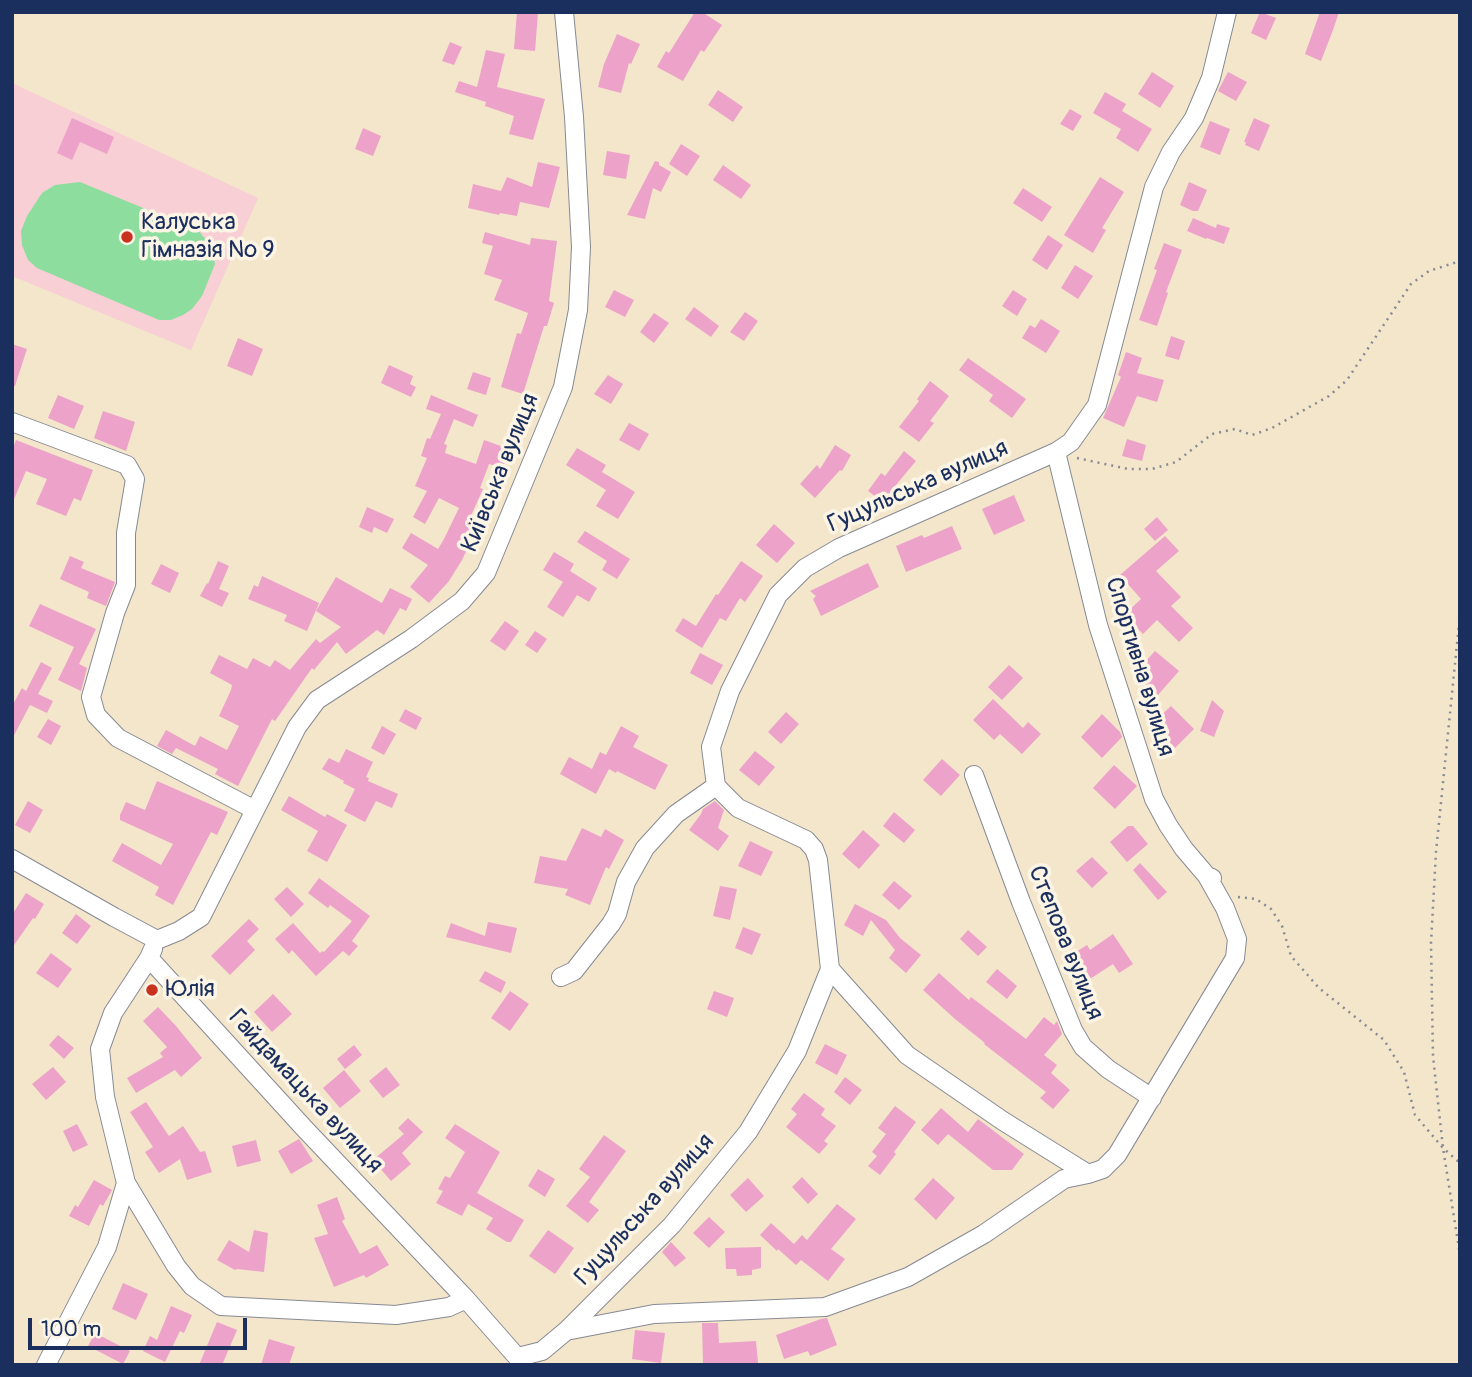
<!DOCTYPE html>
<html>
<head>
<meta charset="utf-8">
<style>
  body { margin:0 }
  #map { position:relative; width:1472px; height:1377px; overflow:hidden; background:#f3e6cb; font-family:Pangolin,sans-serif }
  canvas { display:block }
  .frame { position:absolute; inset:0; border:14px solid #1b2f5e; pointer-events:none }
  .scale { position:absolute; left:28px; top:1318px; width:219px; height:32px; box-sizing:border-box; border:4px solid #1b2f5e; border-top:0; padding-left:9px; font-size:21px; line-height:24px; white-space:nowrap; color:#1b2f5e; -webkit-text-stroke:5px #fcf5e5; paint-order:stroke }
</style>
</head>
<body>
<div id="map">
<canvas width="1472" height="1377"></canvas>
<div class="frame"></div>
<div class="scale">100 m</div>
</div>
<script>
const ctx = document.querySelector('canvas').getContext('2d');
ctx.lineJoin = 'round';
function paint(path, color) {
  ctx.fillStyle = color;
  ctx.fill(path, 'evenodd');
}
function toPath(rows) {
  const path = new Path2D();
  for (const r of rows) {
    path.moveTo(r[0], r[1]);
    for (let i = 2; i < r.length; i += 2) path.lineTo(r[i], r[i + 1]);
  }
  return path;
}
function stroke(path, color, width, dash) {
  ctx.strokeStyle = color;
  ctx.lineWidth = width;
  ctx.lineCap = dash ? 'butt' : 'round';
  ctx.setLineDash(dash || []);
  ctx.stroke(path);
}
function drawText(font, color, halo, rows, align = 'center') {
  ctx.font = font + ' Pangolin,sans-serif';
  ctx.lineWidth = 7;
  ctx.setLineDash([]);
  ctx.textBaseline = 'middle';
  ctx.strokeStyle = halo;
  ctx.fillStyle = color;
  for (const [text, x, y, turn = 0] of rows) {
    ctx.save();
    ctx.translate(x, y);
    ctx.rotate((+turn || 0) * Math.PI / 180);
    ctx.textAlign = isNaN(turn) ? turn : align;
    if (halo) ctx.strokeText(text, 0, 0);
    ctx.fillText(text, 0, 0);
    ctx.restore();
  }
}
const built = toPath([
  [12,83,258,198,191,350,12,276]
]);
const green = toPath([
  [80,182,199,231,206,240,212,252,215,264,202,296,192,309,183,315,171,320,159,320,37,268,28,260,22,245,21,231,27,216,42,193,55,185]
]);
const building = toPath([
  [517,12,538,12,535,51,514,49],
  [695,12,702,12,722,25,704,52,701,50,683,81,657,67,666,51,669,53],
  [1260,12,1276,18,1266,40,1251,33],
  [1320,12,1339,12,1333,30,1321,61,1305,54],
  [617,34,640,44,631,64,629,63,621,93,598,87,604,64],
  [450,42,462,47,454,65,442,61],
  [486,50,505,54,497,87,545,99,533,140,509,134,514,116,485,106,486,102,455,92,459,81,477,87],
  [1152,72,1174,86,1160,108,1138,94],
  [1228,72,1247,82,1236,101,1218,91],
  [718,90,743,107,733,122,708,105],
  [1105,92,1126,104,1122,111,1152,129,1138,152,1116,138,1121,129,1093,113],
  [1070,109,1082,116,1073,131,1060,124],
  [72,118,114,137,107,154,80,142,72,160,57,153],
  [1254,118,1270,125,1259,151,1245,145,1246,142,1244,142],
  [1210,121,1230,129,1220,155,1200,147],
  [363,128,381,136,373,156,355,149],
  [681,144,700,156,687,176,669,164],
  [607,151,630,155,626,179,603,175],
  [655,161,659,162,659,165,671,172,661,192,653,188,645,219,627,215],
  [538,162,560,167,549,208,520,202,517,216,500,213,499,215,468,208,473,184,501,191,507,177,532,187],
  [723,165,751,185,741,199,713,180],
  [1100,177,1124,192,1102,228,1106,230,1093,253,1064,235],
  [1189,182,1207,190,1198,211,1193,211,1180,205],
  [1023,188,1052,207,1042,222,1013,203],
  [1193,218,1216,228,1217,224,1230,228,1224,244,1207,238,1206,239,1187,231],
  [485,232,530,245,531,238,557,241,549,301,554,303,547,326,544,326,523,394,501,387,517,333,521,334,528,313,494,300,502,280,484,274,493,246,482,243],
  [1048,235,1063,245,1047,270,1032,260],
  [1164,243,1182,250,1166,292,1168,293,1157,326,1139,320,1157,270,1154,269],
  [1075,265,1093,276,1078,299,1061,288],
  [614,290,634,300,625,317,605,307],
  [1013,290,1027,299,1017,316,1002,306],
  [694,307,719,326,711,337,685,319],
  [745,312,758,321,744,341,730,332],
  [654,313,669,323,654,343,640,332],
  [1041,319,1060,331,1046,353,1022,338,1030,325,1035,328],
  [1171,336,1185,341,1179,360,1165,356],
  [238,338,263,349,252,376,227,366],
  [12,344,27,349,15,386,12,386],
  [1126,352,1142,358,1137,373,1164,380,1157,402,1137,396,1124,427,1103,418,1121,377,1118,375],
  [968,358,1026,399,1012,418,989,401,993,395,959,370],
  [389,365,413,376,410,384,416,387,411,397,381,383],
  [473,372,491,378,486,395,467,389],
  [608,375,623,384,611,404,594,394],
  [930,381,949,396,930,421,934,423,919,442,899,427,919,401,917,399],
  [58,395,84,406,74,429,48,418],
  [431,395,478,415,473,427,454,419,444,444,447,445,445,453,476,464,484,440,509,449,503,468,489,464,480,488,483,489,469,520,479,524,462,560,449,581,429,603,410,587,428,565,402,548,411,533,438,549,444,539,459,508,439,498,425,524,413,517,427,491,415,486,427,458,421,456,427,438,430,439,441,414,426,409],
  [103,411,135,422,126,451,94,438],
  [629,423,649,434,639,451,619,440],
  [1127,439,1146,445,1142,461,1122,456],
  [16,440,93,470,81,501,74,498,66,516,36,504,47,479,26,471,12,504,12,451],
  [835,445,851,455,842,471,840,470,815,498,800,484,817,465,820,469],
  [577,448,606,465,602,472,635,492,618,519,596,506,606,490,566,465],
  [904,451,916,461,896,485,900,488,887,505,868,491,881,473,885,476],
  [1014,495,1025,521,994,535,982,509],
  [367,507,394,519,387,533,374,527,372,533,359,527],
  [1157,517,1168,530,1155,541,1144,529],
  [774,524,795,543,777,563,756,545],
  [952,526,962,549,906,572,896,546,922,535,924,538],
  [585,531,630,559,617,579,602,570,607,561,577,542],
  [1165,536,1179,551,1156,571,1181,597,1171,606,1193,628,1179,642,1157,620,1143,634,1124,615,1141,599,1120,575],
  [554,552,574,564,570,571,597,588,589,602,577,595,563,617,547,607,563,582,543,570],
  [70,556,84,562,81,568,115,582,106,606,87,598,89,592,60,579],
  [218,561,229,566,219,589,229,593,222,607,200,596,207,583,208,584],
  [741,561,763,576,745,602,740,598,726,621,720,618,702,648,675,631,683,618,696,626,716,594,718,595],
  [868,563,879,587,821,616,813,599,816,596,810,591],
  [161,564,179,573,170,593,151,584],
  [262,576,319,603,307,631,284,621,287,615,248,599,254,585,258,587],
  [336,577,382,603,390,588,412,599,406,611,400,608,384,635,377,630,346,654,337,642,314,670,312,668,275,721,272,719,238,786,215,774,218,769,176,748,172,754,157,746,166,730,195,746,200,736,227,750,239,726,219,716,231,690,232,685,210,673,219,655,247,669,253,658,270,667,275,660,290,670,316,639,320,643,341,627,316,611],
  [40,604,96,629,79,664,87,668,81,691,58,680,74,647,29,626],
  [505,621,519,631,505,651,490,641],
  [535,631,547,639,537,653,525,645],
  [1155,651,1179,671,1158,695,1138,678,1148,667,1144,663],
  [700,653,723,665,712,685,690,673],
  [41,662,52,668,38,694,53,701,47,713,30,705,12,739,12,706,22,688,26,691],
  [1009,665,1023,678,1002,700,988,687],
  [993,699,1023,728,1028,722,1041,734,1022,754,1000,734,994,740,973,720],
  [1212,700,1224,711,1214,737,1200,731],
  [1171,706,1194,729,1175,748,1152,724],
  [405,709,422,718,416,730,399,721],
  [786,712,799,724,781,744,768,732],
  [1102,714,1120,732,1122,737,1102,758,1081,737],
  [48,719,61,726,51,745,37,737],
  [382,726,396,734,384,755,371,748],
  [621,726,639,736,633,747,668,765,655,790,617,771,616,773,609,769,596,794,560,774,569,757,592,769,600,752,606,755],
  [346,749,373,762,366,777,369,778,368,781,398,794,392,808,376,801,365,822,344,811,355,789,343,783,344,781,322,769,329,758,339,763],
  [755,751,775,767,759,786,739,770],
  [942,759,960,775,941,796,923,780],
  [1114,765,1137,786,1115,809,1093,788],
  [157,781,228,812,217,835,211,832,173,905,155,895,159,887,112,861,122,843,161,865,173,844,120,820,120,815,126,802,145,810],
  [289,796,325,817,327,814,347,825,327,862,307,851,318,831,281,810],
  [28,801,43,810,30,833,15,825],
  [715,801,724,810,718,828,729,836,718,851,689,830,701,814,703,809],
  [894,812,915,830,904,843,883,826],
  [1128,826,1133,826,1148,844,1127,862,1110,842],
  [582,828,601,837,605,829,624,840,609,869,606,867,590,905,565,895,568,889,534,883,540,856,566,861],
  [863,830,880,845,859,869,842,854],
  [750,841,773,852,761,876,738,866],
  [1092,857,1108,873,1092,888,1076,871],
  [1140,863,1167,892,1158,900,1133,870],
  [319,878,370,916,352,941,358,946,349,956,343,951,316,976,292,950,289,954,275,939,293,923,320,953,322,951,324,952,352,921,330,905,328,908,308,893],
  [894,881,912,896,899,910,882,895],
  [720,886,737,889,730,920,713,916],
  [287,887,304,904,291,917,274,899],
  [26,893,44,904,35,919,33,918,12,948,12,915],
  [855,904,886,920,900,938,921,955,906,973,889,958,895,950,871,920,863,936,844,925],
  [76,914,91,926,77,944,62,933],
  [249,919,259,929,247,941,255,950,230,975,211,956],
  [488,922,517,928,511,953,446,937,451,923,485,936],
  [743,927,761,934,752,955,735,948],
  [968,930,987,947,978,956,960,939],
  [1113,934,1133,964,1119,973,1113,964,1079,986,1063,960,1087,945,1090,950],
  [51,953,72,969,58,988,36,973],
  [997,969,1017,986,1007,999,986,982],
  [485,971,506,982,501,993,479,981],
  [939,973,969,1000,971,997,1026,1039,1044,1017,1054,1025,1057,1021,1062,1034,1044,1055,1057,1065,1051,1073,1070,1090,1053,1109,1040,1098,1046,1092,984,1044,985,1043,955,1019,923,990],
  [510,991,529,1004,510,1031,491,1018],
  [714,991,734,998,727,1017,707,1009],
  [273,994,292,1014,272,1032,254,1012],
  [158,1007,176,1026,202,1058,181,1077,175,1070,136,1093,127,1078,163,1057,160,1053,167,1047,143,1021],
  [58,1035,74,1048,64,1059,49,1045],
  [825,1044,847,1055,837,1075,815,1063],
  [354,1045,362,1055,345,1069,337,1059],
  [53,1067,66,1082,46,1100,32,1084],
  [386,1067,400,1085,383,1098,369,1081],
  [344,1070,361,1091,340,1108,323,1088],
  [845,1077,862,1090,850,1105,834,1092],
  [804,1093,825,1109,821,1115,836,1126,824,1141,828,1144,819,1154,786,1127,797,1114,791,1109],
  [146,1102,169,1136,183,1126,200,1152,205,1151,212,1172,187,1180,180,1159,159,1173,145,1152,153,1147,130,1112],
  [895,1106,916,1122,894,1152,896,1154,880,1175,868,1166,877,1156,872,1152,886,1134,878,1128],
  [941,1108,968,1132,978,1119,1024,1154,1012,1170,993,1170,948,1134,938,1145,921,1130],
  [408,1118,423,1132,402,1153,411,1164,391,1181,373,1160,404,1134,398,1128],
  [77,1124,88,1145,73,1152,63,1131],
  [455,1124,500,1152,477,1193,524,1220,511,1242,507,1242,486,1229,493,1218,468,1204,462,1216,436,1203,443,1191,438,1189,445,1176,450,1178,465,1152,445,1138],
  [604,1135,626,1151,589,1202,599,1210,588,1223,566,1206,590,1177,579,1169],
  [299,1139,313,1161,291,1174,278,1151],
  [256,1140,261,1161,237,1167,232,1146],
  [538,1169,555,1179,545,1197,528,1186],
  [802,1177,818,1194,808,1204,792,1187],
  [748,1178,764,1196,746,1212,730,1195],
  [933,1178,955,1198,936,1220,914,1199],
  [94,1180,112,1190,103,1206,100,1204,89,1226,69,1216,75,1205,78,1207],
  [337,1197,345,1219,342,1221,360,1254,377,1245,389,1265,366,1278,364,1275,334,1287,314,1238,328,1234,317,1205],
  [837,1204,856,1219,831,1249,845,1259,828,1281,801,1260,796,1265,778,1249,777,1251,760,1235,771,1223,794,1244,802,1235,807,1240],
  [709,1217,725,1232,709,1248,693,1233],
  [254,1230,268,1233,264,1272,237,1269,235,1270,217,1260,229,1240,249,1252],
  [548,1230,574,1248,555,1274,529,1256],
  [671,1242,686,1258,675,1267,662,1252],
  [761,1247,761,1268,752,1270,752,1275,737,1276,736,1269,726,1269,725,1248],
  [123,1283,148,1294,136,1320,112,1309],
  [171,1306,192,1315,184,1333,180,1331,165,1362,143,1351,150,1336,157,1340],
  [827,1318,837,1345,810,1356,808,1351,784,1359,776,1335,821,1319],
  [217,1322,237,1330,222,1365,199,1365],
  [702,1323,718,1323,719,1343,756,1341,758,1363,703,1365],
  [635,1330,665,1333,661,1363,632,1359],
  [95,1333,130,1351,123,1364,88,1346],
  [269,1339,295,1347,289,1365,261,1365]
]);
const path = toPath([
  [1077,458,1128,469,1152,469,1176,462,1212,434,1235,429,1252,435,1272,428,1329,396,1347,380,1411,284,1429,271,1460,261],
  [1460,614,1436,852,1431,943,1433,1056,1443,1148,1460,1255],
  [1238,897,1256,899,1271,909,1282,926,1291,956,1319,988,1384,1040,1404,1072,1415,1115,1443,1148,1460,1163],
  [1459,1365,1460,1363]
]);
const street = toPath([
  [12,422,127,465,135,479,126,533,126,585,115,613,91,697,96,715,118,738,255,810],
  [1056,452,1098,625,1154,799,1168,825,1184,849,1207,876,1212,878],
  [974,775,1021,902,1073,1030,1083,1047,1108,1069,1152,1098],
  [12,859,114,917,157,940],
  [157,940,179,931,201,917,297,727,317,700,411,639,462,601,486,573,563,387,578,310,581,247,574,117,564,12],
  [153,949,149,958,304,1128,466,1299,524,1365],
  [149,958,113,1013,100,1049,105,1097,126,1183,176,1266,192,1286,221,1306,396,1315,449,1307,466,1299],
  [830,969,907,1055,1003,1121,1088,1174],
  [561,977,574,971,611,924,617,914,626,882,645,848,676,814,716,786],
  [566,1331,654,1314,825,1307,908,1277,984,1234,1064,1179,1088,1174,1103,1169,1117,1155,1235,958,1237,939,1225,908,1207,876],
  [518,1357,542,1351,566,1331,672,1225,748,1132,797,1051,830,969,818,860,814,849,806,840,738,808,716,786,711,747,730,691,778,595,805,568,839,548,1056,452,1071,442,1097,405,1154,187,1171,152,1194,118,1211,78,1227,12],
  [46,1365,107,1247,126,1183]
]);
const markers = [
  [127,237,7,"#c8321e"],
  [152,990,7,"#c8321e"]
];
const poiNames = [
  ["Калуська",141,223],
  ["Гімназія № 9",141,251],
  ["Юлія",166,990]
];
const streetNames = [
  ["Київська вулиця",501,473,-68],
  ["Гуцульська вулиця",918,487,-24],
  ["Спортивна вулиця",1139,667,73],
  ["Степова вулиця",1065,943,68],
  ["Гайдамацька вулиця",305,1092,47],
  ["Гуцульська вулиця",645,1210,-48]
];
paint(built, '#f7cfd4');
paint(green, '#8dde9e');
paint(building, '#eda2c9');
stroke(street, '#878a94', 20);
stroke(path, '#878a94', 2.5, [2, 5]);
stroke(street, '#fff', 18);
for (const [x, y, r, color] of markers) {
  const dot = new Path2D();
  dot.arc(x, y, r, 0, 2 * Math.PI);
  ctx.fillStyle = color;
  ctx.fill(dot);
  stroke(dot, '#fcf5e5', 2.5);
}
drawText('24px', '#1b2f5e', '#fcf5e5', poiNames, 'left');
drawText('24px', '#1b2f5e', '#fcf5e5', streetNames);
</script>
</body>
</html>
